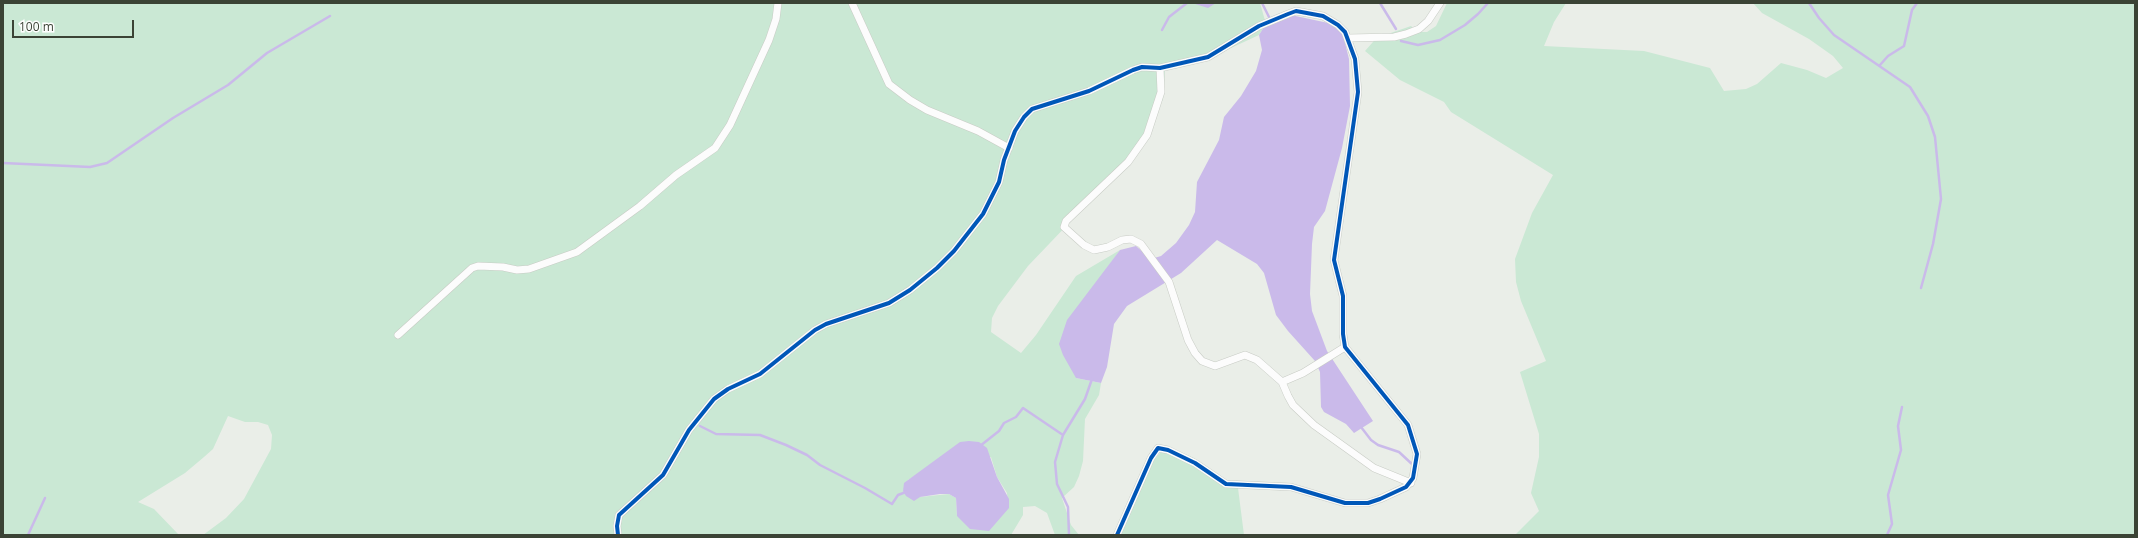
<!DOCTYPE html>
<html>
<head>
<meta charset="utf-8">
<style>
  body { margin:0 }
  #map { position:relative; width:2138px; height:538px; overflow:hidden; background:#eaeee8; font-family:"Open Sans",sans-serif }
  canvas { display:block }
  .frame { position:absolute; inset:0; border:4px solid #3b4335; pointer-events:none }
  .scale { position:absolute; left:12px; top:20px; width:122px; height:18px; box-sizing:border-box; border:2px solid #3b4335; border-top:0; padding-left:5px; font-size:12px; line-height:14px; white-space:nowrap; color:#3b4335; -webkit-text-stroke:3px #fff; paint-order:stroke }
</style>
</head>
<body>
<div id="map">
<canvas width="2138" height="538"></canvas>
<div class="frame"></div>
<div class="scale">100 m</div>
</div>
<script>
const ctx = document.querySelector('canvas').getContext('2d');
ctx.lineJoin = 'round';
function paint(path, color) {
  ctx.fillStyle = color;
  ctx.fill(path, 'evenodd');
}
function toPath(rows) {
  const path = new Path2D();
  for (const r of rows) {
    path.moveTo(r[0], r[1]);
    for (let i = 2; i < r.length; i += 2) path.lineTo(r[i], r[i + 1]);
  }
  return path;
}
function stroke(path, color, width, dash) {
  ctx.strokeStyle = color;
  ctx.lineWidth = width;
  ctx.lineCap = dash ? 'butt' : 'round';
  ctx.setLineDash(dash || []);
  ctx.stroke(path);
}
const green = toPath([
  [3,3,1260,3,1266,24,1259,35,1218,54,1165,69,1163,99,1142,142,1114,176,1028,266,998,306,992,318,991,332,1021,353,1036,335,1076,276,1120,250,1106,270,1076,378,1101,383,1099,395,1085,419,1083,461,1079,476,1074,487,1062,498,1071,525,1079,535,1055,535,1047,513,1035,506,1023,507,1023,515,1011,535,203,535,226,518,244,499,271,449,272,435,268,425,258,422,245,422,228,416,213,449,204,457,185,473,138,502,154,509,179,535,3,535],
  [991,457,997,477,1007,493,1008,507,957,516,956,498,949,494,920,497,903,491,908,480,918,474],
  [1447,3,1566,3,1554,22,1544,46,1644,51,1710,68,1724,91,1746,89,1757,84,1781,63,1807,70,1826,78,1843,68,1833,56,1809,39,1762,13,1753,3,2135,3,2135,535,1515,535,1539,511,1531,493,1539,457,1539,434,1520,372,1546,361,1521,301,1516,282,1515,259,1532,213,1553,175,1451,112,1444,102,1400,80,1365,51,1380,34,1382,36,1411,26,1417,32,1427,32,1436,26],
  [1166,446,1194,458,1238,488,1244,535,1118,535,1148,467]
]);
const water = toPath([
  [1192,3,1216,3,1208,8],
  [1291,15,1333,24,1343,35,1349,59,1350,106,1342,148,1325,211,1314,227,1312,244,1310,294,1312,311,1327,351,1373,421,1354,433,1346,424,1324,412,1321,407,1320,372,1315,361,1288,331,1276,315,1264,273,1257,264,1217,240,1181,273,1127,306,1114,324,1107,367,1101,383,1076,378,1063,355,1059,344,1067,320,1120,250,1136,246,1151,259,1161,256,1176,243,1189,225,1195,212,1197,182,1219,140,1224,117,1241,96,1256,71,1262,50,1259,35,1264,27],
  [969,441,979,442,987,448,997,477,1009,499,1009,508,989,531,970,529,957,516,956,498,949,494,940,494,920,497,914,501,906,496,903,491,904,483,908,480,960,442]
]);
const stream = toPath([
  [1262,3,1269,17],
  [1380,3,1396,29],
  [1809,3,1819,18,1834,35,1910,87,1928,116,1935,137,1941,199,1933,244,1921,288],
  [1162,30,1169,17,1187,3],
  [1401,41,1418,45,1440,40,1465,25,1478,14,1488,3],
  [1880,65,1888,56,1904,46,1912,10,1917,3],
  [3,163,90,167,107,163,173,118,228,85,267,53,330,16],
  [700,426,716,434,760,435,786,445,807,455,820,465,865,488,892,504,898,495,906,492],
  [1361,427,1371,440,1378,445,1399,452,1413,465],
  [980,446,999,431,1004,423,1016,417,1023,408,1063,435],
  [28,535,45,498],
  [1069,535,1068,507,1057,484,1055,462,1063,435,1085,399,1092,379],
  [1887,535,1892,524,1888,495,1901,450,1898,426,1902,407]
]);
const minor = toPath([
  [852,3,889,84,910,100,927,110,978,131,1009,148],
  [1348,38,1394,37,1406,34,1419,29,1428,21,1440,3],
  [1160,68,1161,92,1147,135,1128,162,1066,221,1064,227,1084,245,1094,250,1108,247,1122,240,1131,239,1141,244,1169,282,1188,340,1195,353,1202,361,1215,366,1245,355,1257,360,1282,382],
  [398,335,472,268,478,266,503,267,517,270,529,269,577,252,640,206,676,175,715,148,730,125,769,40,776,19,778,3],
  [1345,347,1303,373,1282,382,1288,396,1293,405,1314,425,1374,468,1411,483],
  [618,535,617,526,619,515,663,475,689,430,714,399,728,389,760,374,815,330,826,324,889,303,910,290,937,268,954,251,983,214,999,182,1004,160,1015,131,1024,117,1032,109,1089,91,1133,70,1142,67,1160,68,1208,57,1259,26,1288,14,1296,11,1323,16,1338,25,1345,32,1355,59,1358,92,1334,260,1343,296,1343,334,1345,347,1408,425,1417,454,1413,478,1406,487,1380,499,1368,503,1345,503,1291,487,1226,484,1195,463,1168,450,1158,448,1151,458,1117,535]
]);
const cycleway = toPath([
  [618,535,617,526,619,515,663,475,689,430,714,399,728,389,760,374,815,330,826,324,889,303,910,290,937,268,954,251,983,214,999,182,1004,160,1015,131,1024,117,1032,109,1089,91,1133,70,1142,67,1160,68,1208,57,1259,26,1288,14,1296,11,1323,16,1338,25,1345,32,1355,59,1358,92,1334,260,1343,296,1343,334,1345,347,1408,425,1417,454,1413,478,1406,487,1380,499,1368,503,1345,503,1291,487,1226,484,1195,463,1168,450,1158,448,1151,458,1117,535]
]);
paint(green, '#cae8d4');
paint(water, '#cabaea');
stroke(stream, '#cabaea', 2.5);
stroke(minor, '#c8ccc5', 8);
stroke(minor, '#fcfcfc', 7);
stroke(cycleway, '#0057b8', 4);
</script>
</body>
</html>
